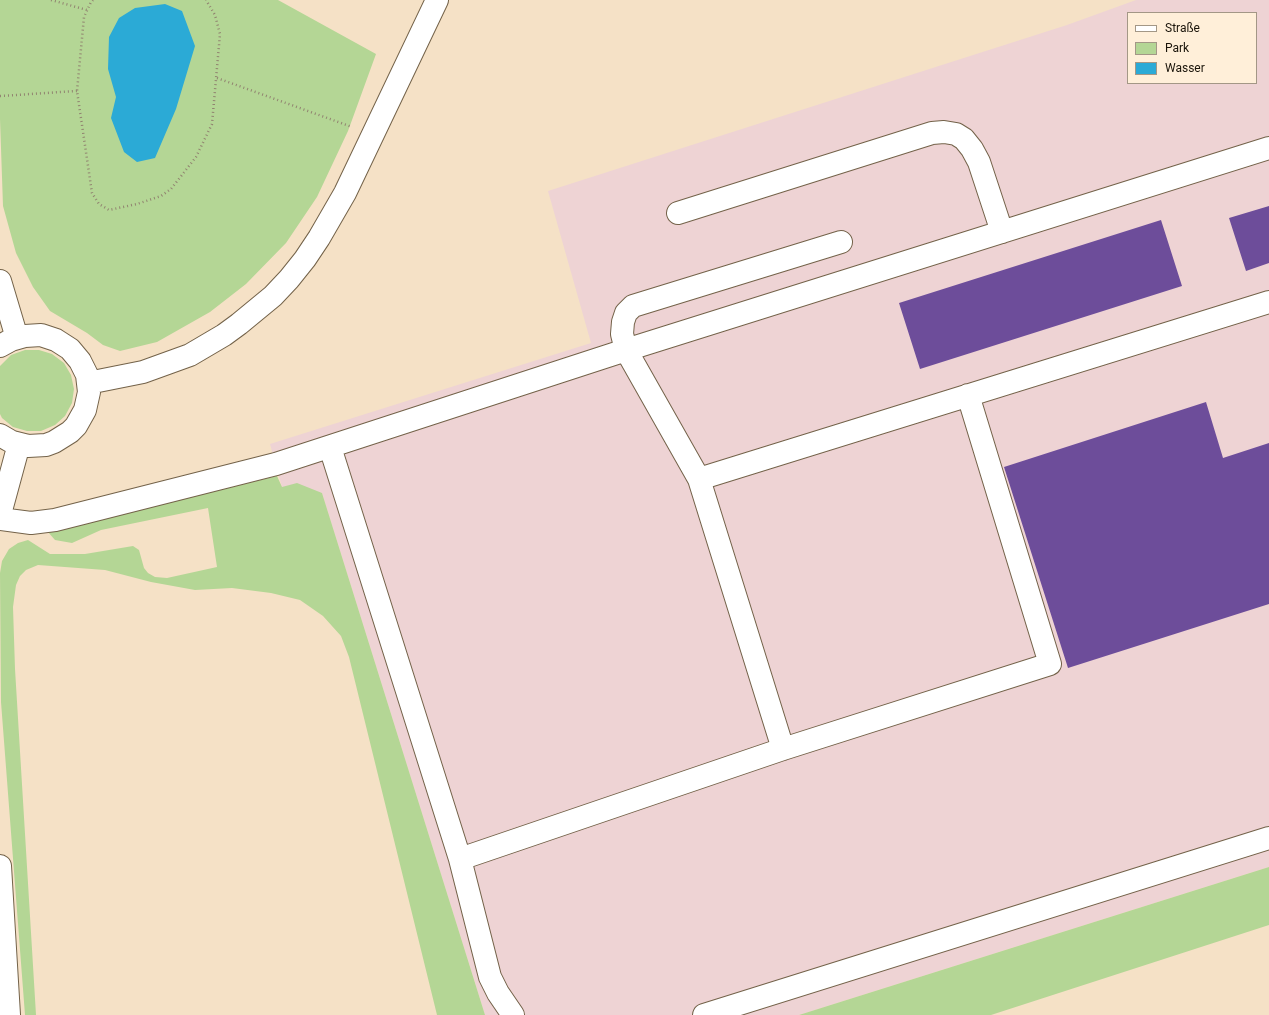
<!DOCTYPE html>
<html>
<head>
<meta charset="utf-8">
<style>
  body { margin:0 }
  #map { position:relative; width:1269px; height:1015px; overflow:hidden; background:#f5e1c6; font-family:Roboto,sans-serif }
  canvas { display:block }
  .legend { position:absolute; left:1127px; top:12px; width:130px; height:72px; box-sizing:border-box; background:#ffefd9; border:1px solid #a39786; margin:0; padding:5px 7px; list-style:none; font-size:12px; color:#1a140a }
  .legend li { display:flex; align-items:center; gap:8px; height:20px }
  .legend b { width:20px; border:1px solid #a39786 }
</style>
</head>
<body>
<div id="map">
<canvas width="1269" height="1015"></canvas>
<ul class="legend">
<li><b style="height:5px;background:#fff"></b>Straße</li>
<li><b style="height:11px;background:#b4d695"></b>Park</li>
<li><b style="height:11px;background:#2baad6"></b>Wasser</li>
</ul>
</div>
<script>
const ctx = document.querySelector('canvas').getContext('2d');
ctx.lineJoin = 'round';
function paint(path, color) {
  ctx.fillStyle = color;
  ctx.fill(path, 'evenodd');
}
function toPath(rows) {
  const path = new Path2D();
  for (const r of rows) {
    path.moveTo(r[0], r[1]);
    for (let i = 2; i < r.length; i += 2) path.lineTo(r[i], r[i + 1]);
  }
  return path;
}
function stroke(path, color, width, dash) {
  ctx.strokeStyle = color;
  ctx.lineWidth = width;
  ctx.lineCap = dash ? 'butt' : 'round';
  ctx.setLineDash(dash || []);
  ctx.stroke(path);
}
const industrial = toPath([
  [1136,0,1269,0,1269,867,799,1015,485,1015,322,493,282,487,270,444,591,343,548,191,1067,25],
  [1128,13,1256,13,1256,83,1128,83]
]);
const green = toPath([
  [0,0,278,0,376,54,348,131,317,197,286,243,246,284,210,312,157,342,120,351,103,345,87,333,50,311,33,287,16,253,3,206,0,119],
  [25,350,39,350,52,354,64,363,71,375,74,389,72,403,65,416,55,425,41,431,27,431,13,427,2,418,0,414,0,366,11,355],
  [277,476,282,487,297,483,322,493,485,1015,437,1015,349,657,341,636,323,616,300,600,271,593,232,588,195,590,151,582,105,570,38,565,26,570,20,576,16,585,13,607,15,669,36,1015,25,1015,1,702,0,573,2,561,9,549,18,543,28,540,50,554,85,554,133,546,139,550,144,568,148,573,155,577,167,578,217,567,208,508,101,530,72,543,55,540,48,532],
  [1269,867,1269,925,991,1015,799,1015]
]);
const water = toPath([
  [165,4,182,11,195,46,176,109,155,158,137,162,124,152,111,118,116,97,108,69,109,37,119,18,135,8]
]);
const building = toPath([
  [1269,206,1269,263,1246,271,1229,218],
  [1161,220,1182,286,920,369,899,303],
  [1206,402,1223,458,1269,443,1269,604,1068,668,1004,467]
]);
const path = toPath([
  [51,0,87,10],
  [93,0,91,2,84,17,77,91,92,193,99,204,109,210,137,204,161,196,171,189,196,157,212,124,220,34,215,15,206,0],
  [217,78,352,127],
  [0,96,77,91]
]);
const minor = toPath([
  [678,213,932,133,944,132,956,134,964,139,972,149,979,162,1002,232],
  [0,281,17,338],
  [0,346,11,340,25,336,41,335,56,340,70,349,80,361,87,375,89,392,85,410,76,426,70,432,54,442,46,445,28,446,12,442,0,435],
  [88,383,143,372,190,355,224,335,239,324,273,296,289,279,305,259,319,238,345,193,437,0],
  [330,447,460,859,490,977,498,993,513,1015],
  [699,479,1269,302],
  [0,514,19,444],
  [0,519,31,523,55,520,276,464,626,350,1269,148],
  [783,749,699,479,626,350,622,334,623,322,626,313,633,306,841,242],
  [460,859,783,749,1050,664,968,395],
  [0,866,9,1015],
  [704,1015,1269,838]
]);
paint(industrial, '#eed3d4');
paint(green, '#b4d695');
paint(water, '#2baad6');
paint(building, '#6d4d9a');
stroke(minor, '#736249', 24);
stroke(path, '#918470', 2.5, [1, 3]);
stroke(minor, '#fff', 22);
</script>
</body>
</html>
